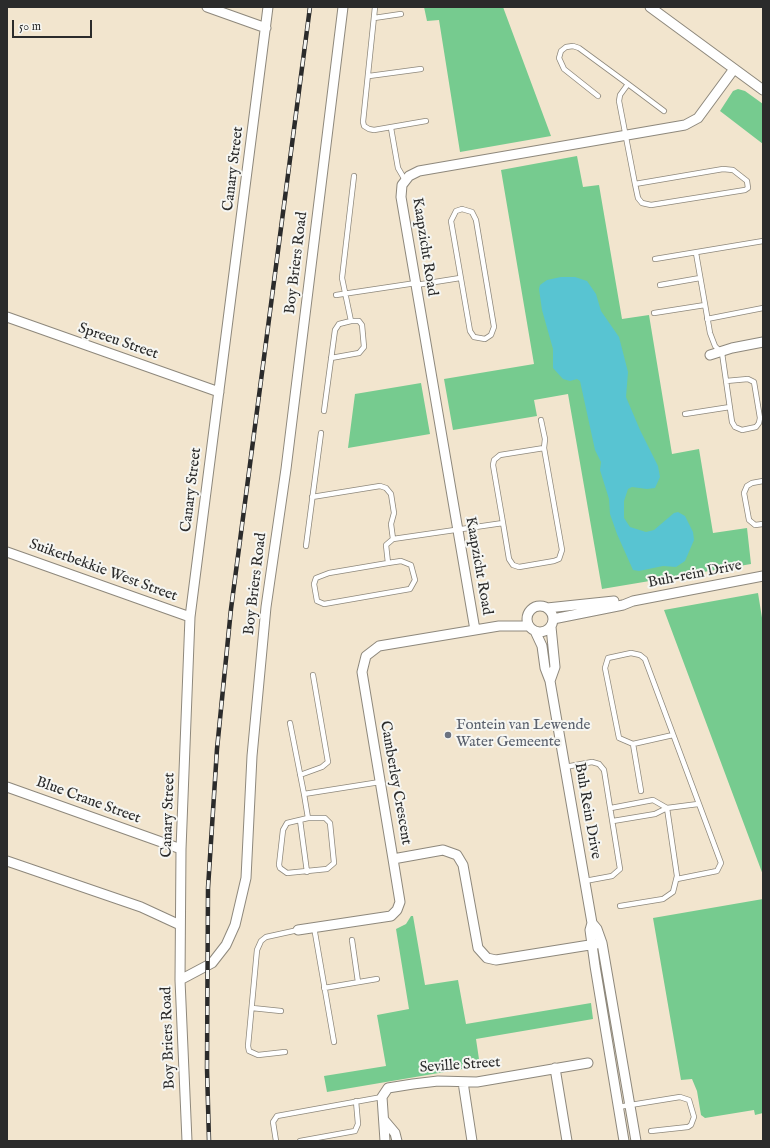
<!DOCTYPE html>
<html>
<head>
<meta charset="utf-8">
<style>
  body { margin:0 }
  #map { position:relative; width:770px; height:1148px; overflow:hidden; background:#f2e5ce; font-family:"IM FELL English",serif }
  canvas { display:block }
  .frame { position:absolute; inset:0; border:8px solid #2b2b2b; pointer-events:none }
  .scale { position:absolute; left:12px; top:20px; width:80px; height:18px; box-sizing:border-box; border:2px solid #2b2b2b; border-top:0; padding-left:5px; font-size:12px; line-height:14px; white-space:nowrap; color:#2b2b2b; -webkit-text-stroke:3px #f6f6f2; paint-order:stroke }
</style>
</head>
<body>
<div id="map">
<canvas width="770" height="1148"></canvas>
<div class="frame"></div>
<div class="scale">50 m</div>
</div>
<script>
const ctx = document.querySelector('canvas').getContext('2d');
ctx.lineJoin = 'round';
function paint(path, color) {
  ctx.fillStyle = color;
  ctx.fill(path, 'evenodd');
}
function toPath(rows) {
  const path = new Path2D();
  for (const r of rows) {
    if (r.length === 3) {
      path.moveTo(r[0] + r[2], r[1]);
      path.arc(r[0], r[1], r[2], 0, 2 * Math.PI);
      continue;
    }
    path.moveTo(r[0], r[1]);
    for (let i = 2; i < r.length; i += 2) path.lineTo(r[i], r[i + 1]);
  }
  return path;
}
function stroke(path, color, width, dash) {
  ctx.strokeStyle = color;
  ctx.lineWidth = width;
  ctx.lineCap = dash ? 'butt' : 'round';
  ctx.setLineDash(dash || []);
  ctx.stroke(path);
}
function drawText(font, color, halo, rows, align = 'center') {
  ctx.font = font + ' "IM FELL English",serif';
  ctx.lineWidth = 4;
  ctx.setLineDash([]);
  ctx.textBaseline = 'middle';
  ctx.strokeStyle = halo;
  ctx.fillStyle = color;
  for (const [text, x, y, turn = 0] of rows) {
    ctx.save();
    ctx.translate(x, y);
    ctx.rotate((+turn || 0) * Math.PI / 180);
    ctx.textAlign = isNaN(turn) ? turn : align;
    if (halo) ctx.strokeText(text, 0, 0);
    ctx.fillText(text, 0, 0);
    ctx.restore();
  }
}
const green = toPath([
  [424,7,503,7,551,136,460,152,439,20,427,21],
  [738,89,745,91,763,104,763,144,720,111,733,91],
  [577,156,583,187,599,185,622,319,649,315,672,454,699,449,713,533,747,528,751,564,602,589,568,394,534,400,537,416,453,430,444,379,534,364,501,170],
  [421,383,430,434,348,448,355,394],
  [758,593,763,624,763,875,664,610],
  [763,899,763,1113,755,1115,754,1110,705,1118,701,1115,697,1091,692,1079,681,1080,653,918],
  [411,916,413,916,425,985,458,980,466,1024,591,1003,593,1019,476,1039,480,1066,327,1092,324,1076,386,1066,377,1015,409,1009,396,929,406,924]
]);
const water = toPath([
  [561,277,575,277,587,281,596,294,601,311,619,337,628,372,626,397,640,430,658,466,660,477,655,488,647,489,632,487,628,489,624,501,624,518,630,527,646,532,654,530,674,513,678,512,685,516,693,532,694,540,685,561,676,567,663,566,639,571,633,570,617,534,610,514,609,499,600,470,601,462,595,450,580,381,577,379,570,381,563,379,553,368,553,349,542,310,539,289,540,285,547,280]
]);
const service = toPath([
  [375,7,363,122,364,126,369,129,374,130,426,121],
  [374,18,401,14],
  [369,76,421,69],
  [628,84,664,111],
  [598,96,564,69,559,58,561,51,566,47,573,46,579,48,628,84,620,95,619,101,635,184],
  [391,128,398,168,405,180],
  [723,169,733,170,747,181,748,188,745,190,651,205,642,203,638,198,635,184,723,169],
  [462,209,472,212,476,220,494,327,491,335,485,339,474,337,470,331,451,221,456,211,462,209],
  [696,253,710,333,715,346,722,353,732,422,735,427,742,430,756,427,759,423,760,418,754,382,748,379,726,381],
  [655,259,763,241],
  [416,285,460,278],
  [660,285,700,278],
  [336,295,416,283],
  [654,313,705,305],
  [707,319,763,308],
  [331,358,359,353,364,347,362,325,359,321,351,321,342,278,354,176],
  [324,411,335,330,339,324,351,321],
  [685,414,730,407],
  [763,481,752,483,747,486,744,493,749,520,755,525,763,524],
  [312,497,380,486,386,488,391,494,394,513,391,524,393,539],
  [503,523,493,465,494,460,500,455,544,448],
  [306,546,321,433],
  [388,563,401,561,411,565,415,580,410,589,324,604,317,601,314,584,316,578,329,573,388,563,386,545,393,539,503,523,509,559,513,565,519,567,554,561,559,559,562,550,544,448,545,439,541,420],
  [290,723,304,794,380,782],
  [673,735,633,744,619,738,605,668,608,658,631,653,640,655,645,659,721,863,717,871,677,879],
  [633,744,641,791],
  [565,767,592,762,599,764,604,770,620,869,612,876,585,881],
  [300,775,322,767,328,762,313,675],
  [304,794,308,818,287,823,283,830,279,865,280,868,287,873,327,869,334,863,330,823,325,818,308,818],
  [611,808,653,800,667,808],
  [300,820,307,872],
  [613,821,655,814,667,808,698,804],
  [620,906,663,899,673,892,677,876,667,808],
  [314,927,334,1042],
  [352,940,358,982],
  [324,988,377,979],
  [252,1008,281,1011],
  [285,1052,258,1055,249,1051,248,1046,257,950,261,941,266,937,298,930],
  [618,1107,680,1097,689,1100,694,1117,691,1125,688,1127,651,1131],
  [276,1141,273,1122,277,1116,382,1097],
  [300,1141,355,1131,358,1124,356,1101]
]);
const minor = toPath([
  [207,7,266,28],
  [650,7,763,90],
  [7,317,219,392],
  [710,355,732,348,763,342],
  [7,552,190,617],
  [540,619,13],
  [547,608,614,601],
  [553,619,623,605,633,601,763,576],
  [529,626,499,626,379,646,366,656,362,672,393,859,443,850,457,855,463,865,478,948,487,958,496,960,602,943],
  [475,630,401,197,402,185,409,176,419,171,685,125,698,118,734,69],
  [535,631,542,646,545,668,550,681,592,923,590,930,595,966,624,1141],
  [550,681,555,667,551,627],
  [7,787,181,849],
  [7,861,141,907,180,925],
  [592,923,597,929,602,943,636,1141],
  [298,930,391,916,397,910,400,902,393,859],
  [180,980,212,963,226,945,235,925,246,878,252,756,266,607,286,469,343,7],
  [555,1068,567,1141],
  [463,1082,472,1141],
  [384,1120,395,1133,397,1141],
  [187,1141,180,980,181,849,190,617,268,7],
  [385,1141,382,1097,388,1088,413,1084,438,1081,477,1082,588,1063]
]);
const rail = toPath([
  [209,1141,207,1068,208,888,217,749,231,609,310,7]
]);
const markers = [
  [448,735,4,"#6b7280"]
];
const streetNames = [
  ["Canary Street",234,169,-83],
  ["Kaapzicht Road",424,247,81],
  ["Boy Briers Road",297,263,-83],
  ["Spreeu Street",118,342,19],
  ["Canary Street",192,490,-83],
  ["Kaapzicht Road",478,566,80],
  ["Suikerbekkie West Street",103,571,20],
  ["Buh-rein Drive",695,575,-11],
  ["Boy Briers Road",256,584,-83],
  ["Camberley Crescent",395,783,80],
  ["Blue Crane Street",88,801,20],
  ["Buh Rein Drive",587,811,80],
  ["Canary Street",169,815,-88],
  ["Boy Briers Road",169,1038,-92],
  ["Seville Street",460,1066,-4]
];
const worshipNames = [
  ["Fontein van Lewende",456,726],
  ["Water Gemeente",456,743]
];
paint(green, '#76cb8f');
paint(water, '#58c4d2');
stroke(service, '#8e887c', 6);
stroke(minor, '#8e887c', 11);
stroke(service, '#fff', 4.5);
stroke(minor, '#fff', 9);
stroke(rail, '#2b2b2b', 4.5);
stroke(rail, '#f6f6f2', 3, [9]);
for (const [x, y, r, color] of markers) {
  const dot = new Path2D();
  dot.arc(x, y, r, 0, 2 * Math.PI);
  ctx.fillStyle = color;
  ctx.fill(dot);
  stroke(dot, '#f6f6f2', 1.5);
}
drawText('15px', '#2b2b2b', '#f6f6f2', streetNames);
drawText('15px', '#5b616d', '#f6f6f2', worshipNames, 'left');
</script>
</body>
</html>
